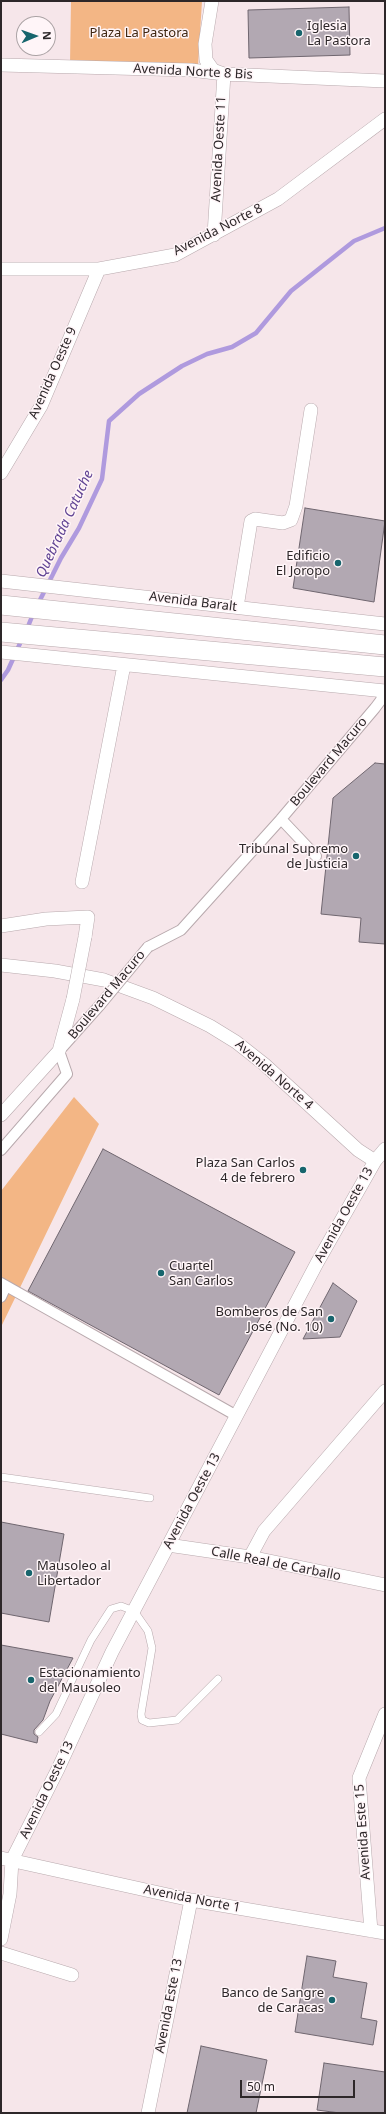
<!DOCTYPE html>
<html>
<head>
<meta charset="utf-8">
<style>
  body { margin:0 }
  #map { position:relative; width:386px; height:2114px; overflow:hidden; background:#f6e6ea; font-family:"Noto Sans",sans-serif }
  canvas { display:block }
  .frame { position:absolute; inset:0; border:2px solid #2d2729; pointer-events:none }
  .north { position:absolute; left:16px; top:16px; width:40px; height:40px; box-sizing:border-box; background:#fff5f8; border:1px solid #aba3a5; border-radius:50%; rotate:88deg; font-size:11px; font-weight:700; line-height:16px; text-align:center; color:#2d2729 }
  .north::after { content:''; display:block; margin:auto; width:14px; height:18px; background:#17656d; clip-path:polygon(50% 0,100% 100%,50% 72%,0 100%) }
  .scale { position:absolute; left:240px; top:2080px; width:115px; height:18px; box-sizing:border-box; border:2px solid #2d2729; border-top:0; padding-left:5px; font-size:12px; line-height:14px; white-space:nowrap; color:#2d2729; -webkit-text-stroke:3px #fff5f8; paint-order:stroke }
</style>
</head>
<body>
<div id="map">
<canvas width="386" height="2114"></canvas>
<div class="frame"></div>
<div class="north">N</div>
<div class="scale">50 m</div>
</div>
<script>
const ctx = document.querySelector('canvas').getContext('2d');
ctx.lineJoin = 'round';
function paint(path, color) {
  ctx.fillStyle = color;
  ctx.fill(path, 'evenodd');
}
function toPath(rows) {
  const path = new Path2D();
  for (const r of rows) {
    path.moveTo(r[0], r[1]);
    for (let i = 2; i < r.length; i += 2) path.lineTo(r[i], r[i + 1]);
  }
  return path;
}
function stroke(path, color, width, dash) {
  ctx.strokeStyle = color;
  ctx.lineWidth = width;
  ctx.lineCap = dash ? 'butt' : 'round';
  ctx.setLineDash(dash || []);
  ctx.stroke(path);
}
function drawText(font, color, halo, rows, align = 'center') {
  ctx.font = font + ' "Noto Sans",sans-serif';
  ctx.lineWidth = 3;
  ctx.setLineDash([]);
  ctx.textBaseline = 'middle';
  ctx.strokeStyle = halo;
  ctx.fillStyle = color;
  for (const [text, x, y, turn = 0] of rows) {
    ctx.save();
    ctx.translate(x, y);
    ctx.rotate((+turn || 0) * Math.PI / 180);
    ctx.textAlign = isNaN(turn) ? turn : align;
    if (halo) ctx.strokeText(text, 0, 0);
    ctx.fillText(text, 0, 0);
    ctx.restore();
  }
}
const green = toPath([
  [71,1,202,1,198,66,70,64],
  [74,1097,99,1124,1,1327,1,1191]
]);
const stream = toPath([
  [38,604,61,558,79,528,102,479,109,421,139,394,182,366,207,354,232,347,256,333,291,291,354,241,385,228],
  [27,629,33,614],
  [1,680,8,670,22,639]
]);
const building = toPath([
  [349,7,350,55,249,58,248,10,349,7],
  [305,508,385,521,374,602,293,588,305,508],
  [375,763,385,764,385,944,359,942,361,918,321,914,333,798,375,763],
  [103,1149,295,1252,219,1395,28,1291,103,1149],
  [333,1283,357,1301,340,1337,303,1339,333,1283],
  [1,1522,64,1534,49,1622,1,1613,1,1522],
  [1,1645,73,1658,50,1701,43,1720,34,1730,34,1734,38,1737,37,1743,1,1734,1,1645],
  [307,1956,336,1961,333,1977,367,1983,361,2018,377,2021,373,2045,295,2032,307,1956],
  [201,2046,267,2060,256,2113,187,2113,201,2046],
  [324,2063,385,2072,385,2113,340,2113,317,2110,324,2063]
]);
const service = toPath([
  [1,1477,150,1498],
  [39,1732,56,1714,91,1640,111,1609,121,1606,134,1611,148,1631,152,1648,141,1714,142,1720,149,1723,177,1720,218,1679]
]);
const pedestrian = toPath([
  [281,819,316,856],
  [148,947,181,930,281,819,375,708,381,700,383,691],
  [1,1150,67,1074,59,1051,100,1005],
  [1,1283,237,1416],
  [1,1297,6,1286]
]);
const minor = toPath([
  [212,1,205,44,206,60,213,70,224,74,214,235],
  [1,65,191,70,224,74,385,81],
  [1,269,99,269,175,255,278,199,385,119],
  [1,473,41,406,99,269],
  [1,581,385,624],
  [237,607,251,521,255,519,283,523,291,520,296,506,311,410],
  [1,652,385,691],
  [82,882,124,665],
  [1,926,46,919,88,917,85,937],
  [1,965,55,971,104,980,153,998,210,1026,236,1042,264,1064,358,1150,375,1161],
  [1,1115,59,1051,73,999],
  [168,1545,250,1557,385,1585],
  [250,1557,264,1531,385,1391],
  [1,1858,191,1900,385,1933],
  [371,1931,359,1778,385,1714],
  [1,1939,10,1894,12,1860,58,1769,112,1652,317,1263,375,1161,385,1149],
  [1,1953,72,1975],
  [148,2113,191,1900]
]);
const secondary = toPath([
  [1,605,385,645],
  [1,632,385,667]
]);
const pedestrianBridge = toPath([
  [100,1005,148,947]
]);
const minorBridge = toPath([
  [73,999,85,937]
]);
const markers = [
  [299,33,4,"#17656d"],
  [338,563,4,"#17656d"],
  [356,856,4,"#17656d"],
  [303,1170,4,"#17656d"],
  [161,1273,4,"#17656d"],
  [331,1319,4,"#17656d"],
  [29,1573,4,"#17656d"],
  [31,1680,4,"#17656d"],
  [332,2000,4,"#17656d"]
];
const poiNames = [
  ["Iglesia",307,26,"left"],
  ["La Pastora",307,41,"left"],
  ["Edificio",330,556],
  ["El Joropo",330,571],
  ["Tribunal Supremo",348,849],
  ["de Justicia",348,864],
  ["Plaza San Carlos",295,1163],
  ["4 de febrero",295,1178],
  ["Cuartel",169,1266,"left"],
  ["San Carlos",169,1281,"left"],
  ["Bomberos de San",323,1312],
  ["José (No. 10)",323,1327],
  ["Mausoleo al",37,1566,"left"],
  ["Libertador",37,1581,"left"],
  ["Estacionamiento",39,1673,"left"],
  ["del Mausoleo",39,1688,"left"],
  ["Banco de Sangre",324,1993],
  ["de Caracas",324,2008]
];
const parkNames = [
  ["Plaza La Pastora",139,33]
];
const streetNames = [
  ["Avenida Norte 8 Bis",193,72,3],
  ["Avenida Oeste 11",219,149,-87],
  ["Avenida Norte 8",218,230,-27],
  ["Avenida Oeste 9",53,373,-66],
  ["Avenida Baralt",193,602,7],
  ["Boulevard Macuro",329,762,-50],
  ["Boulevard Macuro",107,995,-50],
  ["Avenida Norte 4",274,1075,41],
  ["Avenida Oeste 13",344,1215,-61],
  ["Avenida Oeste 13",192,1501,-62],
  ["Calle Real de Carballo",276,1564,11],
  ["Avenida Oeste 13",47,1790,-64],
  ["Avenida Este 15",363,1832,-94],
  ["Avenida Norte 1",192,1899,11],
  ["Avenida Este 13",169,2006,-79]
];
const waterNames = [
  ["Quebrada Catuche",65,524,-65]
];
paint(green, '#f3b685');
stroke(stream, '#af9ade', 4.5);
paint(building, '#b2a8b2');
stroke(building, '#6f666f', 1);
stroke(service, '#b8a9ad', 8);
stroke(pedestrian, '#b8a9ad', 12);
stroke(minor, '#b8a9ad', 14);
stroke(secondary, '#b8a9ad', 20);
stroke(service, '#fff', 7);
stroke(pedestrian, '#fff', 10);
stroke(minor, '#fff', 13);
stroke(secondary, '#fff', 19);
stroke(pedestrianBridge, '#b8a9ad', 12, []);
stroke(minorBridge, '#b8a9ad', 14, []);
stroke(pedestrianBridge, '#fff', 10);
stroke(minorBridge, '#fff', 13);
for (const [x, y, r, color] of markers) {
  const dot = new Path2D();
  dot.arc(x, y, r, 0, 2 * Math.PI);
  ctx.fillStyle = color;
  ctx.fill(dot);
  stroke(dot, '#fff5f8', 1.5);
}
drawText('13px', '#2d2729', '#fff5f8', poiNames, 'right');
drawText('13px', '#3f2610', '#fff5f8', parkNames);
drawText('13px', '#2d2729', '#fff5f8', streetNames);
drawText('italic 14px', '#604393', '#fff5f8', waterNames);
</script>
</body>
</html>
